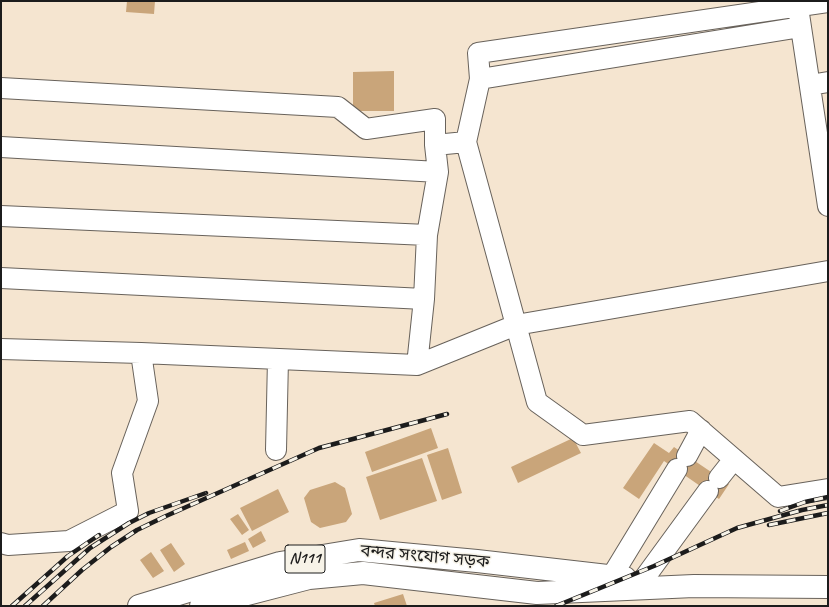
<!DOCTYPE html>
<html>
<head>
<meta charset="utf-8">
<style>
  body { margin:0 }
  #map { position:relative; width:829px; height:607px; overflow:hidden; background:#f5e5d0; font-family:Caveat,sans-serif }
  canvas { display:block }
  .frame { position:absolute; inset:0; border:2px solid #1c1c1c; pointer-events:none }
</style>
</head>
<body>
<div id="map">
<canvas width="829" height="607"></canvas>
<div class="frame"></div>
</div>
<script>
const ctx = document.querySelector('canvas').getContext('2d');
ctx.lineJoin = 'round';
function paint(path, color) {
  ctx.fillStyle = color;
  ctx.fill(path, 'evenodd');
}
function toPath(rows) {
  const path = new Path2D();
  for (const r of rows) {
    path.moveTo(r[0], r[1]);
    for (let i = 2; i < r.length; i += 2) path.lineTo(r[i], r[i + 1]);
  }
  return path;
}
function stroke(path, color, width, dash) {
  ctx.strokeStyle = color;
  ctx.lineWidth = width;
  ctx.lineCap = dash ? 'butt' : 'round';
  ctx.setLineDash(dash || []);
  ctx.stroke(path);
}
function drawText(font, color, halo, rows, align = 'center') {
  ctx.font = font + ' Caveat,"Noto Sans Bengali",sans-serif';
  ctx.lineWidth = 3;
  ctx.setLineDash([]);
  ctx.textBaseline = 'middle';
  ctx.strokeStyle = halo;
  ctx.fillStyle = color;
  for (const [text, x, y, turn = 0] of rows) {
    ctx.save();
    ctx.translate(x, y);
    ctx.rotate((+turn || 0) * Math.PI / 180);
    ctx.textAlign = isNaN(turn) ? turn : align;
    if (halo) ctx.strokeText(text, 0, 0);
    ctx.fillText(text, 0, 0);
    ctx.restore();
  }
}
const building = toPath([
  [127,1,155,1,154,14,126,12],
  [394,71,394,111,353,111,353,72],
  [431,428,438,448,372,472,365,452],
  [573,438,581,453,518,483,511,467],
  [654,443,669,453,674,447,729,484,719,499,664,461,639,499,623,488],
  [448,448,462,493,442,500,427,455],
  [422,458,437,501,380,520,366,477],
  [335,482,345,488,352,514,346,522,320,528,311,522,304,498,310,490],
  [278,489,289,512,252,531,240,508],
  [238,514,249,530,242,535,230,519],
  [261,531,266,541,253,548,248,539],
  [245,542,249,551,231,559,227,550],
  [171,543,185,564,174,572,160,550],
  [151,552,164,571,153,578,140,560],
  [403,594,407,606,375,606,374,603]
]);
const minor = toPath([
  [799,14,828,206],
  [480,79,478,53,828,2],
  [810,85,828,82],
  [1,88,338,107,366,129,435,119,435,145,438,172,427,235,424,299,417,365,141,353,1,349],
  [466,142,480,79,801,27],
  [435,145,466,142,537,402,583,435,690,421,778,497,828,489],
  [1,147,438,172],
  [1,216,427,235],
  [1,278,424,299],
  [417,365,516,325,828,271],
  [276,450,278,359],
  [687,456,701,430],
  [719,478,734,459],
  [1,543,8,545,69,541,128,511,122,473,148,401,141,353],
  [643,588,643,580,708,491],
  [604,589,677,469]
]);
const highway = toPath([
  [139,606,280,563,359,550,477,561,625,578],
  [201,606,309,578,363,573,537,593,694,586,828,587]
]);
const rail = toPath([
  [780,511,805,502,828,497],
  [769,525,828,513],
  [12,606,68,556,99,535],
  [25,606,90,548,129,523,149,513,206,493],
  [43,606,82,570,111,547,137,530,166,516,319,448,447,414],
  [556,606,654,566,737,528,802,510,828,505]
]);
const shields = [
  [305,559,40]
];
const shieldNames = [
  ["N111",305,559]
];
const streetNames = [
  ["বন্দর সংযোগ সড়ক",425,557,5]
];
paint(building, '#c9a57a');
stroke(minor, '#68625b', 22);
stroke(highway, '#68625b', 24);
stroke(minor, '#fff', 20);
stroke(highway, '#fff', 22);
stroke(rail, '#1c1c1c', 4.5);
stroke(rail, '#f7f3e8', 3, [9]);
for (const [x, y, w] of shields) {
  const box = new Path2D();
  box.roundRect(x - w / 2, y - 14, w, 28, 3);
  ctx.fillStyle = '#f7f3e8';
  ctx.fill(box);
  stroke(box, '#1c1c1c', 1);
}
drawText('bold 16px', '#1c1c1c', null, shieldNames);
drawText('17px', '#1c1c1c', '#f7f3e8', streetNames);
</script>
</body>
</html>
